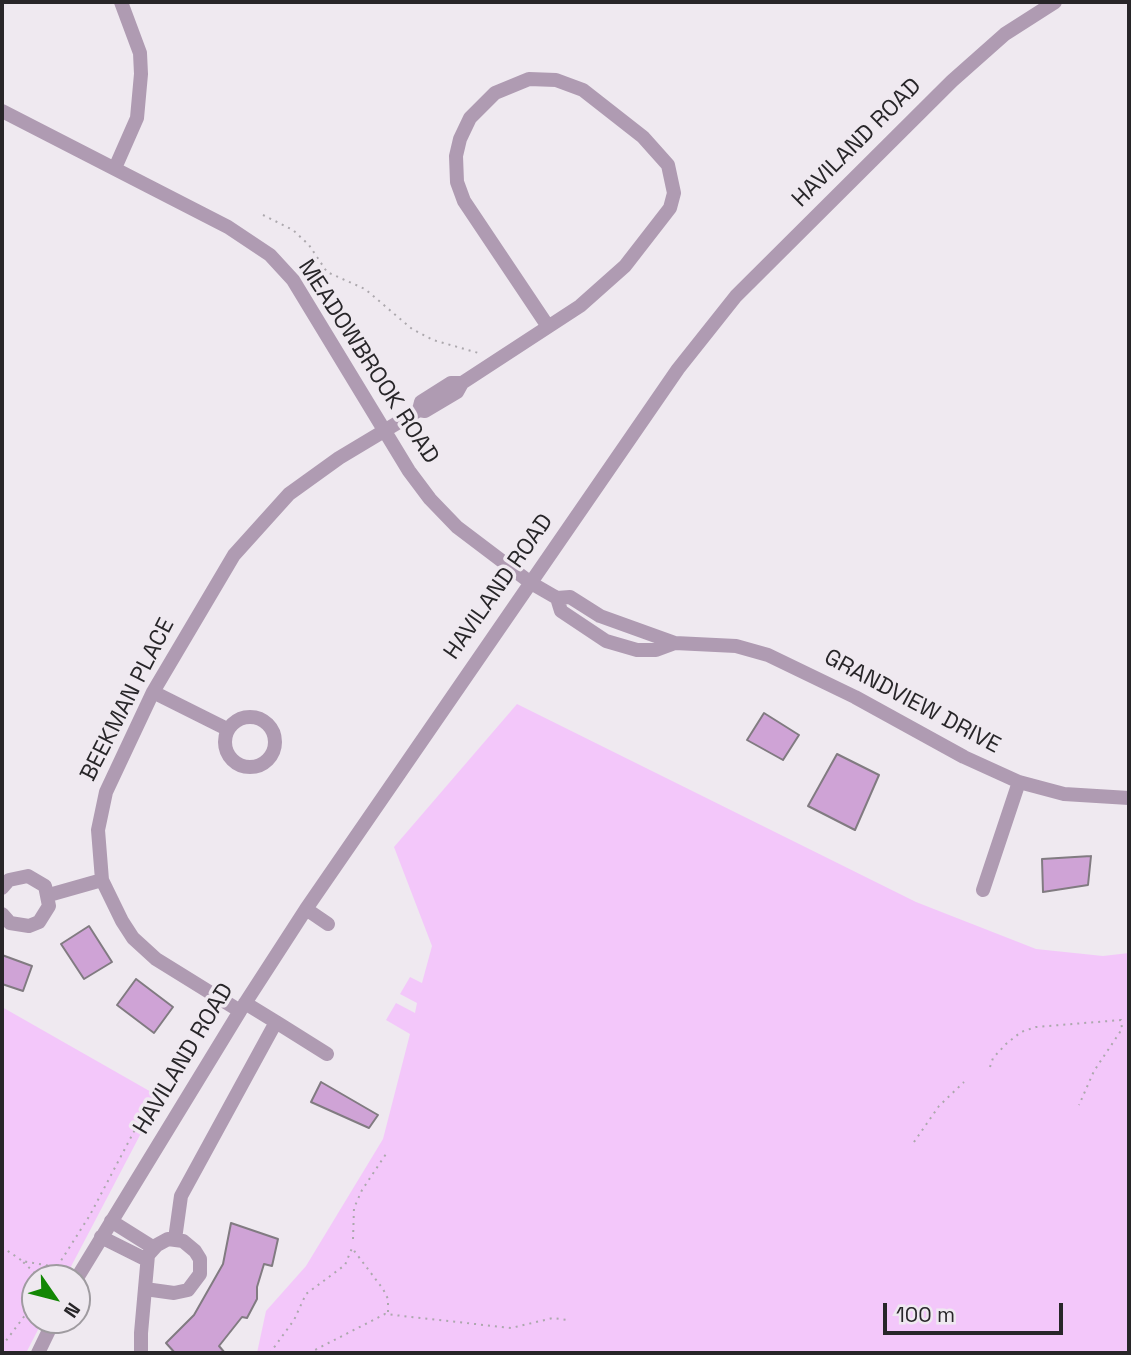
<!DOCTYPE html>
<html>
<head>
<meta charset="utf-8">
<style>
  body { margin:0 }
  #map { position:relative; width:1131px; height:1355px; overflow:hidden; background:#efe9f0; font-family:"Space Grotesk",sans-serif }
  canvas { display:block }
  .frame { position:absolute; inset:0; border:4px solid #282629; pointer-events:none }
  .north { position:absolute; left:21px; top:1264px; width:70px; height:70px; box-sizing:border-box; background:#efe9f0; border:2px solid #9f9ba0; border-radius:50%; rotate:125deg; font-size:19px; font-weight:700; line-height:28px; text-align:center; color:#282629 }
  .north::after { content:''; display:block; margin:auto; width:24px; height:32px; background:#138705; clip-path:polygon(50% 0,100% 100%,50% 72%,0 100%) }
  .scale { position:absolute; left:883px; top:1303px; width:180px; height:32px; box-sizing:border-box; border:4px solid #282629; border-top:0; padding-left:9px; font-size:21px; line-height:24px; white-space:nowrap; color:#282629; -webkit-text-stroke:5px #efe9f0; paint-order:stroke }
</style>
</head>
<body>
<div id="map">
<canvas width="1131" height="1355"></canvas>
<div class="frame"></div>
<div class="north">N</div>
<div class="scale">100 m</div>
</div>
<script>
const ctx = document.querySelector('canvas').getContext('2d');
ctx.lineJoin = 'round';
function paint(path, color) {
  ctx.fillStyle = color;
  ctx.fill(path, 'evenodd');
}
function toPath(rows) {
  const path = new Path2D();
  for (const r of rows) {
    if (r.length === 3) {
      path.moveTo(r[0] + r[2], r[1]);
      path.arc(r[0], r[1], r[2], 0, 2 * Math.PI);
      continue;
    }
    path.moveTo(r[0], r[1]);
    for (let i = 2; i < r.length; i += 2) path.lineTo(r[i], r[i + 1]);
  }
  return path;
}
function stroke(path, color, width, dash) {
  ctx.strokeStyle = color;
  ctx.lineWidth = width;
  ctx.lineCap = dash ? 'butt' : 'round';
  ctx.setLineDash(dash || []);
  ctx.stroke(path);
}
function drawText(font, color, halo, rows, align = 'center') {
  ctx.font = font + ' "Space Grotesk",sans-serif';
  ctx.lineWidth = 7;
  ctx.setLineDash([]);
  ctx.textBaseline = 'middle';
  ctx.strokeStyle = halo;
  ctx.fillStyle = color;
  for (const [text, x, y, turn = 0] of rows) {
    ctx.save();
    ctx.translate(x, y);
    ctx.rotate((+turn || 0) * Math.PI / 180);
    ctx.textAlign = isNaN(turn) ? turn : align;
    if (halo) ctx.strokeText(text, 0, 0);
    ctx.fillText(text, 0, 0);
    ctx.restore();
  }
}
const green = toPath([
  [517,704,916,902,1036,949,1103,956,1129,953,1129,1353,257,1353,266,1311,306,1266,383,1139,410,1034,386,1020,396,1003,415,1013,417,1003,400,994,410,977,422,983,432,946,394,847],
  [2,1007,160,1097,65,1278,35,1278,35,1320,43,1320,26,1353,2,1353]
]);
const building = toPath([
  [764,713,799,735,783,760,747,740,764,713],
  [837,754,879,775,855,830,808,806,837,754],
  [1091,856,1088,885,1043,892,1042,859,1091,856],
  [89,926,112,962,84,979,61,944,89,926],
  [2,955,32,966,23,991,2,984,2,955],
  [136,979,173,1007,154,1033,117,1005,136,979],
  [321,1082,378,1115,369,1128,311,1102,321,1082],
  [231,1223,278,1239,272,1266,264,1264,257,1287,257,1299,247,1318,242,1317,219,1346,225,1353,175,1353,166,1343,194,1315,223,1264,231,1223]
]);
const path = toPath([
  [263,215,293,230,309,245,327,272,365,289,412,329,433,340,482,354],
  [990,1067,993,1058,1006,1044,1021,1032,1036,1027,1121,1020,1122,1029,1094,1071,1079,1105],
  [914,1142,939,1106,964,1082],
  [353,1239,354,1208,362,1190,388,1151],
  [2,1247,21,1260],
  [40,1278,22,1261,56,1267],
  [50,1278,90,1215,139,1122],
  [2,1346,35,1302],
  [270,1353,294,1320,306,1294,345,1265,352,1248,383,1289,388,1299,388,1314],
  [309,1353,385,1314,511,1328,553,1318,568,1320]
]);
const minor = toPath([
  [2,111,228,227,270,255,293,280,409,471,430,499,457,527,531,583,557,598],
  [115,168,137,118,141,74,140,53,121,2],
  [419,410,425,411,457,392,462,383,580,306,625,266,670,208,674,193,668,165,643,137,583,90,556,80,529,79,495,93,470,118,460,139,456,156,457,182,464,201,547,325],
  [557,598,570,597,600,616,675,643,736,646,768,655,855,697,964,757,1019,782,1064,794,1129,798],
  [557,598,561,611,606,641,637,650,656,650,675,643],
  [153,692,227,729],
  [250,742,25],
  [2,888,9,880,28,876,45,886,49,906,39,922,29,926,10,923,2,914],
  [983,890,1019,782],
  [49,895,102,880],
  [306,909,328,924],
  [240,1011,156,959,133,938,122,921,102,880,98,830,106,792,153,692,234,555,289,494,339,458,419,410,421,402,451,383,462,383],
  [276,1022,327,1054],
  [111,1221,154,1248],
  [101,1237,147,1260],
  [175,1239,181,1196,276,1022,245,1003],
  [77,1278,240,1011,306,909,678,369,736,296,952,81,1005,34,1055,2],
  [38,1353,54,1320],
  [141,1353,141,1333,148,1255,157,1245,168,1239,183,1241,195,1251,200,1259,200,1274,188,1290,174,1293,145,1289]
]);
const streetNames = [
  ["HAVILAND ROAD",857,143,-45],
  ["MEADOWBROOK ROAD",368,362,57],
  ["HAVILAND ROAD",499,587,-55],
  ["BEEKMAN PLACE",128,700,-63],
  ["GRANDVIEW DRIVE",912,702,28],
  ["HAVILAND ROAD",184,1059,-59]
];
paint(green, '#f3c7fa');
paint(building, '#cfa3d6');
stroke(building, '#817b81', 2);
stroke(path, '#aca8ad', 2, [2, 5]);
stroke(minor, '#af9bb2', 14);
drawText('23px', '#282629', '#efe9f0', streetNames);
</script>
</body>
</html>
